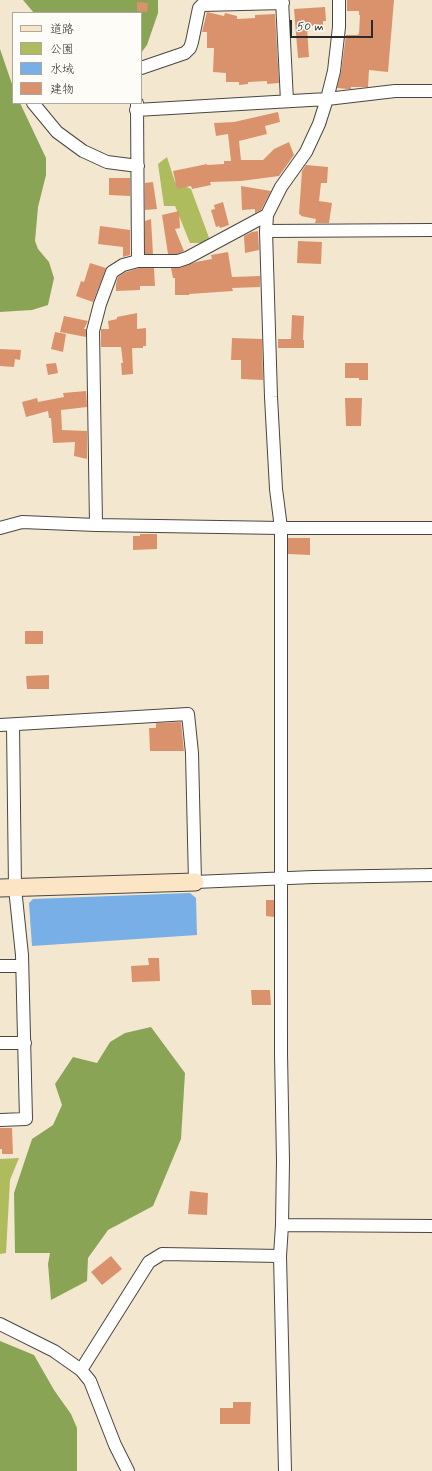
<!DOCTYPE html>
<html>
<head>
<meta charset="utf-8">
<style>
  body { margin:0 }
  #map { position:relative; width:432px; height:1471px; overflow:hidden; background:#f4e7cf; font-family:Mynerve,"Klee One",sans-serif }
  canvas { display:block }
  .legend { position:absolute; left:12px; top:12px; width:130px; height:92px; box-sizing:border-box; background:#fdfcf7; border:1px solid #a9a8a5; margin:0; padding:5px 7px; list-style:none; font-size:12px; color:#2b2b2b }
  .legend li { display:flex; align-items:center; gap:8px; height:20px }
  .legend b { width:20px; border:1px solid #a9a8a5 }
  .scale { position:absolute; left:290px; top:20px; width:83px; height:18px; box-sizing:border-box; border:2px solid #2b2b2b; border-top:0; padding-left:5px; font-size:12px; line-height:14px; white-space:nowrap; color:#2b2b2b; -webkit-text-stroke:3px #fdfcf7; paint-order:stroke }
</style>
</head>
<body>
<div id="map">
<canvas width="432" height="1471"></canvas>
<ul class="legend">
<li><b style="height:5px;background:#fce5c4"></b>道路</li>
<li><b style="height:11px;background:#aebc5e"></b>公園</li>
<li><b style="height:11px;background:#77afe6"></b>水域</li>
<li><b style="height:11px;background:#da926d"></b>建物</li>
</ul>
<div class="scale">50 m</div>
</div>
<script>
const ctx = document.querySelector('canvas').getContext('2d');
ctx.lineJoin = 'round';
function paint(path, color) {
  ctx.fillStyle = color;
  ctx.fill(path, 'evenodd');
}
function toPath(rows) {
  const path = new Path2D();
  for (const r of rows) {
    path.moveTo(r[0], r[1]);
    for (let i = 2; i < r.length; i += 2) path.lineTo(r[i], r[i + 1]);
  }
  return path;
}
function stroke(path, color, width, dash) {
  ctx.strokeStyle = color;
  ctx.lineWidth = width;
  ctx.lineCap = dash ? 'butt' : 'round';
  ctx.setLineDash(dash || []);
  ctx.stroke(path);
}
const green = toPath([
  [167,157,175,182,191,189,211,243,190,243,175,206,164,206,158,164],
  [19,1158,10,1180,6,1253,0,1254,0,1159]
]);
const forest = toPath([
  [23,0,158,0,158,13,147,45,141,53,141,13,34,13],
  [0,49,13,87,13,103,20,103,46,158,46,175,38,207,35,241,38,249,49,262,54,278,48,305,32,310,0,312],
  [151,1027,185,1073,181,1139,153,1206,108,1230,88,1258,87,1281,51,1300,48,1264,50,1253,15,1253,14,1193,32,1139,53,1125,62,1105,55,1084,73,1057,97,1063,110,1042,125,1033],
  [0,1341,34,1355,54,1390,71,1414,77,1428,77,1471,0,1471]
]);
const water = toPath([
  [190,893,196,898,197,935,32,946,29,903,33,899]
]);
const building = toPath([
  [347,0,394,0,388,72,369,70,368,87,351,87,351,89,347,89,337,88,341,72,346,35,357,35,359,34,360,15,359,15,359,11,347,11],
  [137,2,148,3,147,12,137,11],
  [325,7,326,21,323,21,323,25,310,26,310,28,307,28,309,57,298,58,294,9],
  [207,12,224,16,225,13,237,16,237,19,255,18,255,15,275,14,279,83,267,84,267,81,248,82,248,84,239,85,239,82,226,82,226,73,213,72,214,48,207,48,207,32,202,32],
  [278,112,280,122,265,126,267,134,239,141,241,160,263,160,274,149,289,142,294,155,279,176,241,181,210,182,211,185,192,189,191,186,177,189,173,171,207,164,207,165,224,164,224,161,231,161,228,134,216,136,214,123,234,122],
  [306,165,328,167,327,183,321,183,319,201,332,203,329,223,315,223,316,219,301,216,301,215,299,214,302,171],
  [109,178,130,178,130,196,109,195],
  [153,182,157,209,145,210,145,183],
  [241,186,271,191,261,210,255,213,255,209,242,210],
  [223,202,229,225,220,228,219,226,216,227,211,210,215,209,214,205],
  [179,211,180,228,175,229,184,251,177,254,168,254,162,215],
  [151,219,153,254,145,254,145,221],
  [100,226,130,230,130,255,123,257,123,247,98,244],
  [258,231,259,250,245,253,244,236,252,232],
  [298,241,322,242,321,264,297,263],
  [228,252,232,277,260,276,260,287,232,288,233,291,189,294,189,295,175,295,175,278,173,278,171,268,180,268,196,262,212,259,211,255],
  [90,263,106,268,93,302,76,296,81,281,84,282],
  [139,268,154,268,155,286,140,286,140,290,116,291,116,284,118,277,126,272],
  [137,313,137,329,146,328,146,346,143,346,143,348,132,348,133,374,122,375,121,363,123,363,121,347,101,347,101,329,109,329,108,321,117,319,117,317],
  [292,315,304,316,303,340,304,340,304,348,278,348,278,339,291,339],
  [64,316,88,321,84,329,86,329,86,337,60,332],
  [55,332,66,334,63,352,51,349],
  [232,338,262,339,263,380,241,379,241,360,231,360],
  [0,349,21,350,20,360,15,359,14,367,0,366],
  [56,363,58,373,48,375,46,364],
  [345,363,368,363,368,380,359,380,359,378,345,378],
  [86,391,87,407,61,410,62,430,87,431,87,459,74,456,75,442,53,443,51,418,49,418,48,411,26,417,22,402,37,398,38,402,64,397,63,393],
  [345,398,362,398,361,426,346,426],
  [140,534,157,534,157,549,133,550,133,536,140,536],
  [288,538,310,538,310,555,288,554],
  [25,631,43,631,43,644,25,644],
  [49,675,49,689,27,689,26,676],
  [181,722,184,751,150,751,149,728,156,728,156,723],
  [266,900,274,900,274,917,266,916],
  [148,958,159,958,160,981,132,982,131,966,149,965],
  [251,990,270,990,271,1005,252,1005],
  [0,1128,12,1128,13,1154,2,1154,2,1149,0,1149],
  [190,1191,208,1193,207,1215,188,1214],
  [111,1256,122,1269,102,1285,91,1272],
  [233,1402,251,1402,250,1424,220,1424,220,1408,233,1408]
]);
const street = toPath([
  [282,0,287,101],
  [141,68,185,53,190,48,192,42,199,8,202,5,283,3],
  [33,103,57,132,83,151,107,162,138,166],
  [137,103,138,261],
  [136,110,327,99,395,91,432,91],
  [266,231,432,230],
  [96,525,93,331,100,304,112,272,123,265,138,261,178,261,187,258,267,215],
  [0,528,22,522,96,525,281,528,432,528],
  [0,725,188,714,192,753,195,882,313,877,432,875],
  [0,966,22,966],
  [0,1043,25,1043],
  [0,1120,26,1119,22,955,15,888,13,725],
  [282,1225,432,1226],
  [0,1324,54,1351,81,1370,90,1381,115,1445,128,1471],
  [81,1370,149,1262,162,1254,280,1256],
  [285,1471,280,1256,282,1225,283,1161,281,1054,281,528,276,489,271,397,266,231,267,215,281,187,306,152,319,124,327,99,334,71,339,27,339,0]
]);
const secondary = toPath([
  [0,888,195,882]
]);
paint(green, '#aebc5e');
paint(forest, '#8aa455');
paint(water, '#77afe6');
paint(building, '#da926d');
stroke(street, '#494744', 14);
stroke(secondary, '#494744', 19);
stroke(street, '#fff', 12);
stroke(secondary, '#fce5c4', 17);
</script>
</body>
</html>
